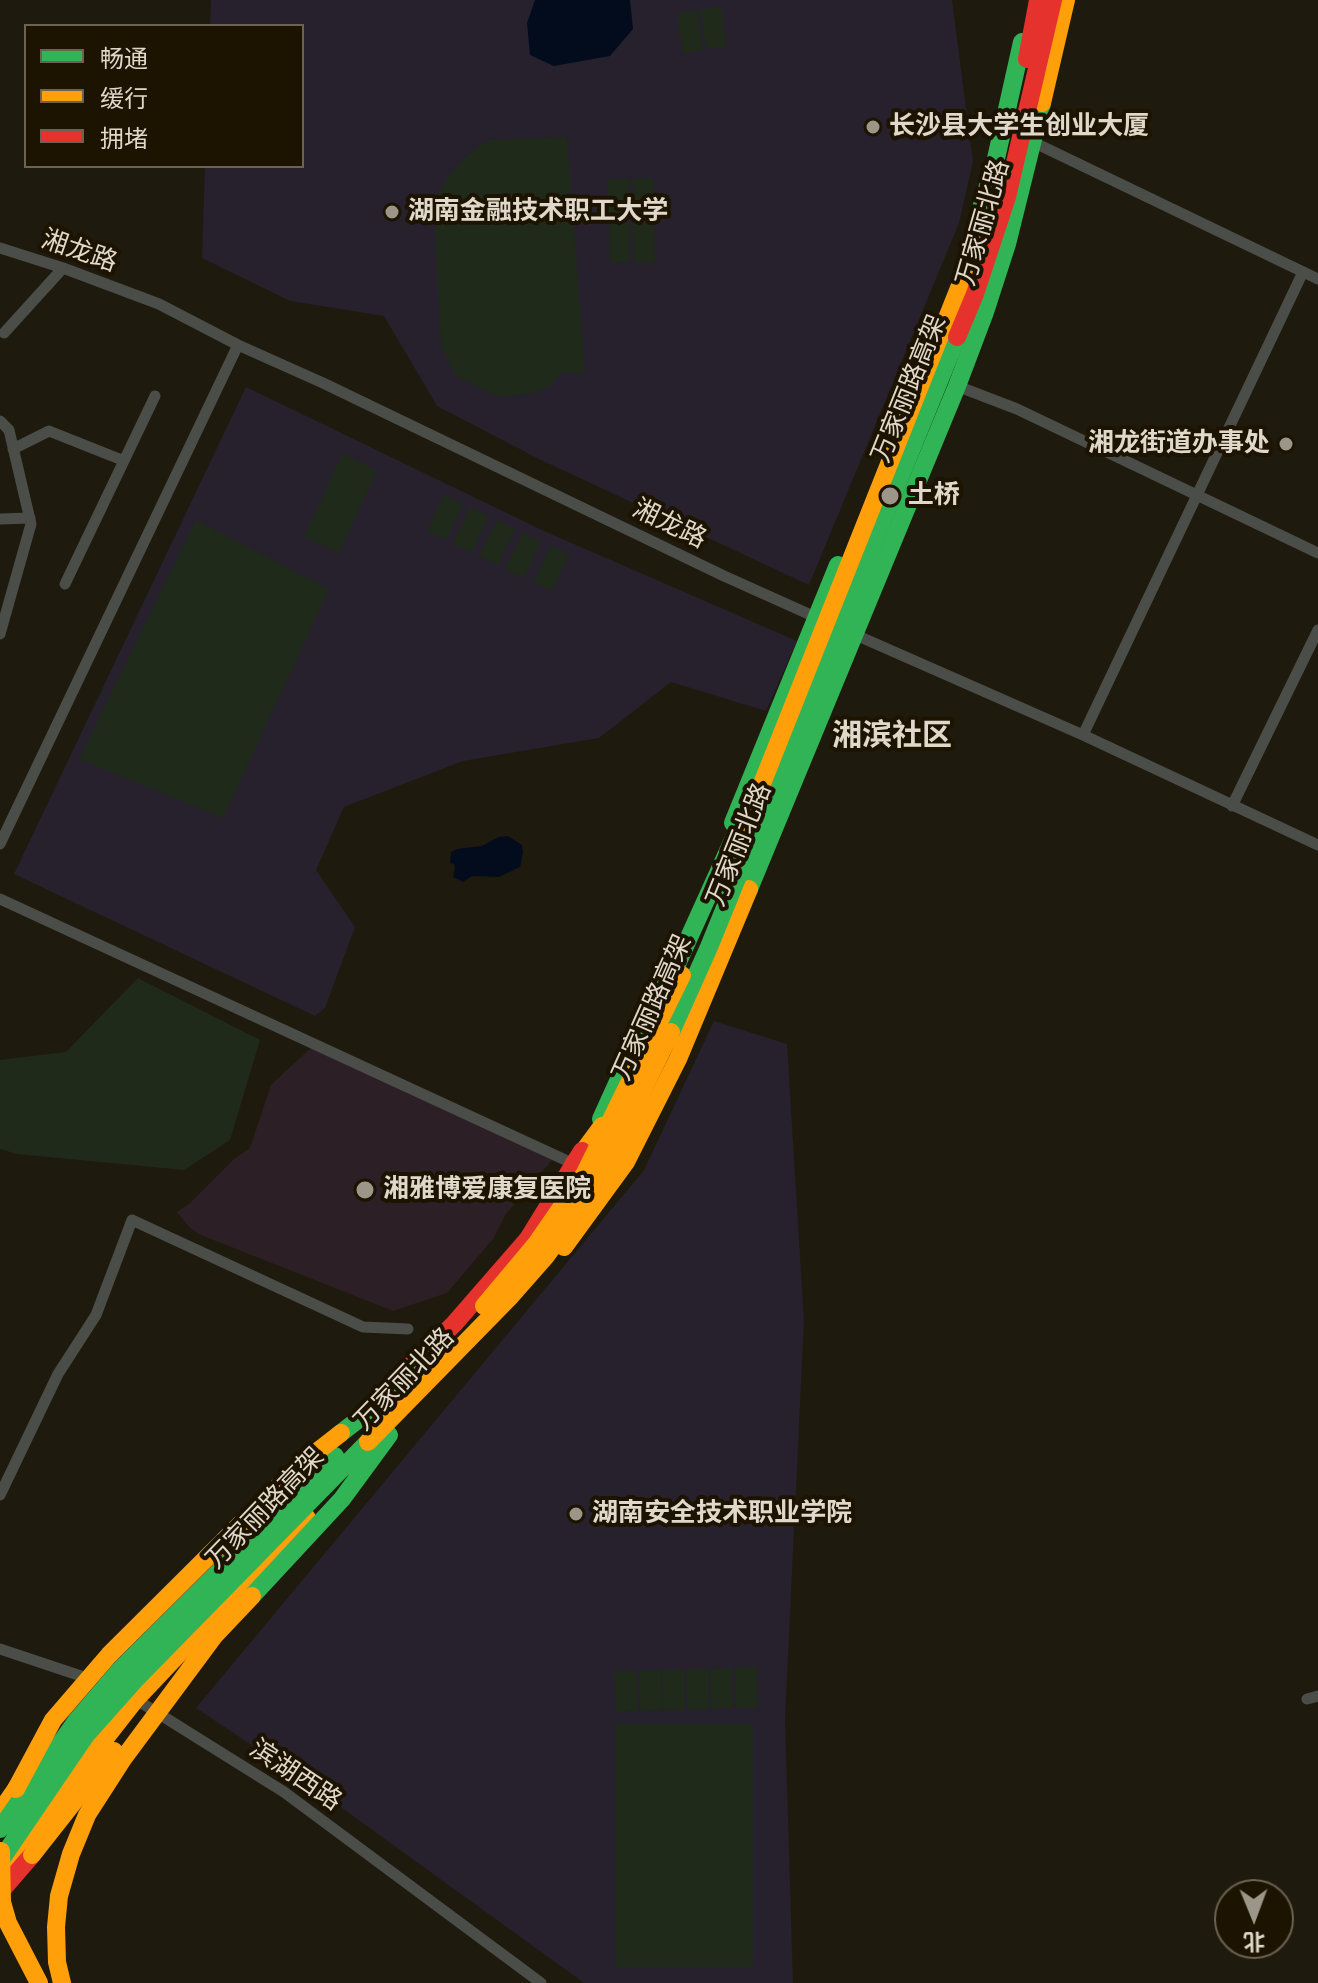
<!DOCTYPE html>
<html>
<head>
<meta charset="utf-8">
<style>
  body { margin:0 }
  #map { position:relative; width:1318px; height:1983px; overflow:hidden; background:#1f1a0e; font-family:"Times New Roman","Noto Sans SC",serif }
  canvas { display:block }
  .legend { position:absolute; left:24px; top:24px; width:280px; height:144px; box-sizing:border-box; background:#1d1301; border:2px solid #6b6252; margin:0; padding:10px 14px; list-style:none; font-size:24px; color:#dfd8cb }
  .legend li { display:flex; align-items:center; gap:16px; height:40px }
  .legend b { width:40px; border:2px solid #6b6252 }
  .north { position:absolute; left:1214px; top:1879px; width:80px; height:80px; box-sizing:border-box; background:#1d1301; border:2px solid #6b6252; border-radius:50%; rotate:179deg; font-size:22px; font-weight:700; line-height:32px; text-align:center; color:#dfd8cb }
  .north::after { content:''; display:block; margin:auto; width:28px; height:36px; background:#9c9689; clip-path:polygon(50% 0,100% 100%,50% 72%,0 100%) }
</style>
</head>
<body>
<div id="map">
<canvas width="1318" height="1983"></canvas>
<ul class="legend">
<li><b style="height:10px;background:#30b455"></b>畅通</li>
<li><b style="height:10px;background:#ff9f0a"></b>缓行</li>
<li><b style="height:10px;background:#e5322d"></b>拥堵</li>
</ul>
<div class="north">北</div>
</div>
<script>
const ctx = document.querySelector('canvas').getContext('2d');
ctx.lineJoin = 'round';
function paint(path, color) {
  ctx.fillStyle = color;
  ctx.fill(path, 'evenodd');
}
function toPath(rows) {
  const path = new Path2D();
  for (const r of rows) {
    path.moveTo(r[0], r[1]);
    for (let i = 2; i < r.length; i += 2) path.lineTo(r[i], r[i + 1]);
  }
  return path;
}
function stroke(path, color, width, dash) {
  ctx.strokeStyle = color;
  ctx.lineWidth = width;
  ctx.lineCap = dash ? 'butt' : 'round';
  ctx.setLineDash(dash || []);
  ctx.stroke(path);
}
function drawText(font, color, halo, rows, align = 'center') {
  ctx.font = font + ' "Times New Roman","Noto Sans SC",serif';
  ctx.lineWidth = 8;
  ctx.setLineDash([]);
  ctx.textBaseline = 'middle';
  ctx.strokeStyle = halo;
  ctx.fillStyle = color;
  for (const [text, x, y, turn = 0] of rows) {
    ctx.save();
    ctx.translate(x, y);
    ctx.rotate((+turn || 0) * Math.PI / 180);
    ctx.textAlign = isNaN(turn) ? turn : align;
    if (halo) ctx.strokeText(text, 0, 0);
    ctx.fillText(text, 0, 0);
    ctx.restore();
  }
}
const education = toPath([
  [211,0,952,0,973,162,959,223,809,585,539,459,437,406,384,316,290,301,202,258,205,166,302,166,302,26,210,26],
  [246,387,544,531,797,641,766,711,671,682,599,738,463,761,344,807,316,870,355,927,325,1008,315,1016,14,874],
  [714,1021,787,1044,804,1321,785,1719,793,1983,584,1983,295,1774,196,1708,644,1170]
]);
const medical = toPath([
  [314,1045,553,1159,506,1214,493,1239,447,1293,393,1311,201,1235,189,1227,177,1212,190,1203,234,1159,250,1148,271,1085]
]);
const green = toPath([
  [721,7,727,46,706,49,700,10],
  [697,10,703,50,683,53,677,14],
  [567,137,585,374,563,372,551,385,535,393,499,397,455,376,441,345,434,209,443,183,463,159,487,140],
  [633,178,653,178,654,218,633,218],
  [608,179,629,179,629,218,608,219],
  [609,223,630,223,630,262,610,263],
  [633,223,654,223,655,262,634,263],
  [342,454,377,470,339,553,304,537],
  [444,495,463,504,446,540,427,531],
  [470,507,489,516,472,552,453,544],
  [196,520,329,589,223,818,79,759],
  [497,520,515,529,498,565,479,556],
  [523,533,541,542,524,578,505,569],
  [551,546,569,555,552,591,533,582],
  [138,978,260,1040,230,1140,184,1170,17,1154,0,1149,0,1060,66,1052],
  [757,1667,758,1708,736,1708,735,1668],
  [732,1668,733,1708,711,1709,710,1669],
  [686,1669,708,1669,709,1709,687,1710],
  [661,1670,662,1710,640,1711,639,1671],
  [662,1670,684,1670,685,1710,663,1710],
  [614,1671,636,1671,638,1711,616,1712],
  [616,1724,753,1724,753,1967,616,1967]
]);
const water = toPath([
  [535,0,630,0,633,29,610,56,554,66,530,55,527,23],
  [508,836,522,845,523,853,520,867,499,877,472,876,463,882,453,877,455,868,454,864,450,863,451,852,457,849,482,846,499,837]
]);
const street = toPath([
  [1033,142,1318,279],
  [0,248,63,268,159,304,238,345,323,383,724,576,822,620],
  [4,333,63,268],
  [957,386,1017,409,1318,553],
  [0,421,9,430,31,524,0,634],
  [13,449,49,431,122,460],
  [0,519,30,518],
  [65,584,155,396],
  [849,632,1083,735,1318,845],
  [1083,735,1303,272],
  [1232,806,1318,630],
  [0,844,238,345],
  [0,899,574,1164],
  [0,1495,58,1374,96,1315,132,1220,363,1327,408,1329],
  [0,1649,90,1679],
  [132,1697,284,1792,541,1983],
  [1307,1699,1318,1696]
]);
const fast = toPath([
  [972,238,995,163,1022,42],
  [733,823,838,565],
  [749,889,957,386,985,312,1007,244,1042,103],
  [601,1119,670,967]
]);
const slow = toPath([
  [1042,103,1066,0],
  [574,1164,602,1126],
  [564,1247,626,1162,678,1059,749,889],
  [0,1812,23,1779],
  [0,1882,29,1836,136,1699,307,1518]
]);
const jam = toPath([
  [392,1384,454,1324,528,1239,582,1151],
  [0,1892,32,1855]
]);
const fastBridge = toPath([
  [668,984,747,809],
  [671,1032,709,947,957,337],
  [341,1433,422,1370],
  [252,1596,342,1499,389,1435],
  [0,1829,77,1720,119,1671,335,1456],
  [0,1861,86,1735,134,1681,368,1442]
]);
const slowBridge = toPath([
  [746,824,984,225],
  [484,1306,536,1244,585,1173,682,975],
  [368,1442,509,1298,546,1256,595,1188,671,1032],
  [16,1789,53,1720,109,1655,300,1465,341,1433],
  [1,1851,2,1902,8,1923,39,1983],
  [32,1855,114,1751],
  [62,1983,57,1962,56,1927,59,1896,71,1854,87,1815,123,1759,215,1635,252,1596]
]);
const jamBridge = toPath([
  [1027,59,1038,0],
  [957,337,975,294,1007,197,1053,0]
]);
const markers = [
  [873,127,8,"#9c9689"],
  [392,212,8,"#9c9689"],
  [1286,444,8,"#9c9689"],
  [890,496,10,"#9c9689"],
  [365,1190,10,"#9c9689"],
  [576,1514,8,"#9c9689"]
];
const poiNames = [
  ["长沙县大学生创业大厦",889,127],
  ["湖南金融技术职工大学",408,212],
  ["湘龙街道办事处",1270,444,"right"],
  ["土桥",908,496],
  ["湘雅博爱康复医院",383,1190],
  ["湖南安全技术职业学院",592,1514]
];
const streetNames = [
  ["万家丽北路",984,223,-74],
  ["湘龙路",79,252,19],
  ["万家丽路高架",910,389,-68],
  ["湘龙路",669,525,26],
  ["万家丽北路",740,845,-68],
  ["万家丽路高架",653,1008,-66],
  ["万家丽北路",405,1380,-46],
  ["万家丽路高架",266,1509,-46],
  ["滨湖西路",295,1776,34]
];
const quarterNames = [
  ["湘滨社区",892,737]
];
paint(education, '#26212d');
paint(medical, '#2d1f26');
paint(green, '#202a1b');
paint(water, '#030c1d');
stroke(street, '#4b4d49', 11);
stroke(fast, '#30b455', 18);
stroke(slow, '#ff9f0a', 18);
stroke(jam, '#e5322d', 18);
stroke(fastBridge, '#30b455', 18);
stroke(slowBridge, '#ff9f0a', 18);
stroke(jamBridge, '#e5322d', 18);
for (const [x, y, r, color] of markers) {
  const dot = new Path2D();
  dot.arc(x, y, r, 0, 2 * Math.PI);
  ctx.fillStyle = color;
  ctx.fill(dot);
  stroke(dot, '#1d1301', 3);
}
drawText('bold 26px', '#dfd8cb', '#1d1301', poiNames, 'left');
drawText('26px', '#dfd8cb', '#1d1301', streetNames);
drawText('bold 30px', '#dfd8cb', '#1d1301', quarterNames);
</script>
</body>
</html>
